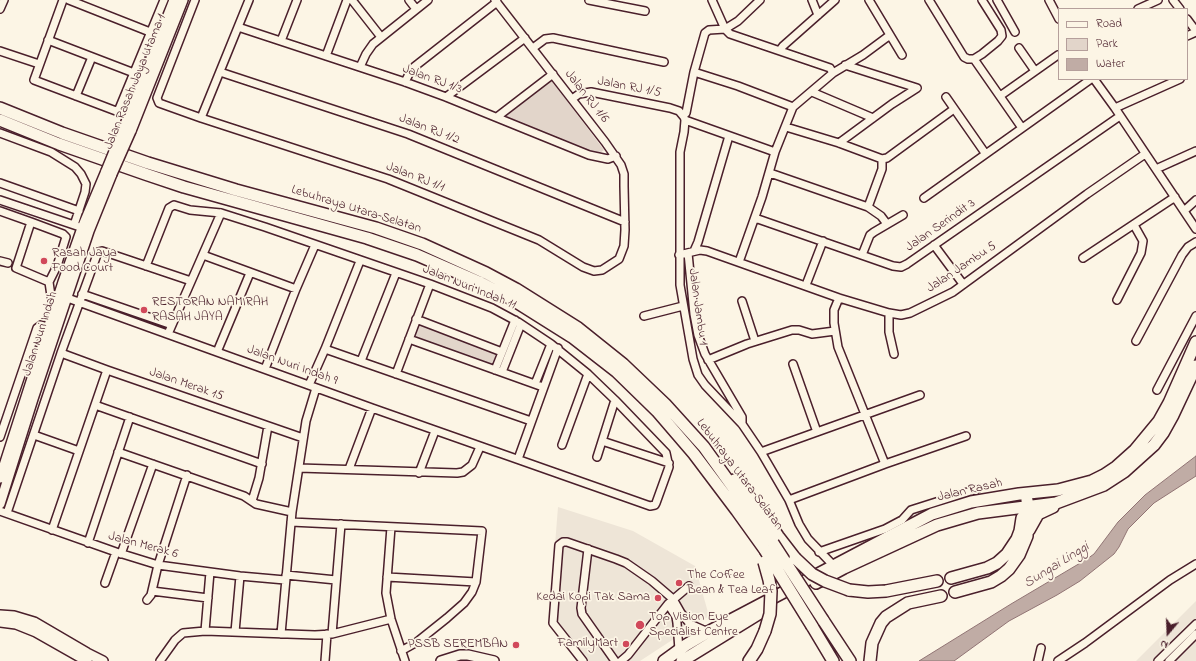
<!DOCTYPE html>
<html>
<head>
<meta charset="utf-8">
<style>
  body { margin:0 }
  #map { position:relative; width:1196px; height:661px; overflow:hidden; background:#fcf5e5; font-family:"Indie Flower",sans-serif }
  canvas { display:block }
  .legend { position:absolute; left:1058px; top:8px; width:130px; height:72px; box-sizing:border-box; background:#fcf5e5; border:1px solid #b59f9b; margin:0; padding:5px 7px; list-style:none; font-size:12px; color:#4a1f2b }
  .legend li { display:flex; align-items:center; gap:8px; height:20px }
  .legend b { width:20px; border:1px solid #b59f9b }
  .north { position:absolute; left:1148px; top:613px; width:40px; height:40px; -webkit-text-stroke:3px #fcf5e5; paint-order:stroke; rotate:199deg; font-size:11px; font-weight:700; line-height:16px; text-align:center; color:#4a1f2b }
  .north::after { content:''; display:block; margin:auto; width:14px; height:18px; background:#4a1f2b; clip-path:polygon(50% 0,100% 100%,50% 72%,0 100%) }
</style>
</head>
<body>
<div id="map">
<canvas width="1196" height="661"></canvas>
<ul class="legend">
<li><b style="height:5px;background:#fcf5e5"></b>Road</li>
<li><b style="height:11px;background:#e2d5ca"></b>Park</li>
<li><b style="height:11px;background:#c0aca5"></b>Water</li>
</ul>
<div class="north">N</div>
</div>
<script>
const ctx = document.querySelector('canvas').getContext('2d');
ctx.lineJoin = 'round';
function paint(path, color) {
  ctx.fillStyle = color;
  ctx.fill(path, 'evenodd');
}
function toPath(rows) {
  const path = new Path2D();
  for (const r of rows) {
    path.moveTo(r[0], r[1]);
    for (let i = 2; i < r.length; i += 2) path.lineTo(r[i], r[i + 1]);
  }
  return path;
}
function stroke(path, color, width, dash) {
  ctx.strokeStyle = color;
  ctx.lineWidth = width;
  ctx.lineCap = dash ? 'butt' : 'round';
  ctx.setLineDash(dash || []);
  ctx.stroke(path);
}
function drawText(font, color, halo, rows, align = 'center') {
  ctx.font = font + ' "Indie Flower",sans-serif';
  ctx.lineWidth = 3.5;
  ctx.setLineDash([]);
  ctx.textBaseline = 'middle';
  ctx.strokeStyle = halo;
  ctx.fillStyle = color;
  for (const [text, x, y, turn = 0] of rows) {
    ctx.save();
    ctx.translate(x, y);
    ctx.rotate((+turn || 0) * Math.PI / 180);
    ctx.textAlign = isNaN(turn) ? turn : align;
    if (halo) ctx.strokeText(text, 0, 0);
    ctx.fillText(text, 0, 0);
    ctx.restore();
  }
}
const built = toPath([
  [558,507,633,531,695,566,709,616,640,661,581,661,549,621],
  [1196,601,1196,661,1136,661]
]);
const green = toPath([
  [551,80,604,150,600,153,593,154,580,149,504,116],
  [419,323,498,352,493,367,414,337]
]);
const water = toPath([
  [1196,456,1196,476,1154,503,1128,529,1119,547,1114,554,1080,581,1057,595,1009,621,954,661,919,661,1011,604,1087,559,1094,554,1118,522,1145,495,1196,456]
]);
const minor = toPath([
  [63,0,34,80,116,111,119,109,164,0],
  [69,0,155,34],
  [195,0,157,98,159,103,201,118,388,179,539,240,583,267,594,271,602,270,619,259,624,246,625,230,624,186,624,174,621,165,605,142,495,0],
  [352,0,381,37],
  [409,0,416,9],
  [589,0,645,11],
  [712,0,725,29,730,34,830,68,833,73],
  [812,0,818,15],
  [869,0,902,55],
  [929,0,964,57,968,59,974,59,982,54,998,41,1002,36,1001,30,982,0],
  [997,0,1015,32],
  [1049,0,1059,19],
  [1173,0,1180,9],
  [0,9,4,0],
  [1138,9,1158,0],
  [1187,19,1196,31],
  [238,27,405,82,446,97,589,155,608,159,616,156],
  [725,29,738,21,760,0],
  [1187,36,1196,32],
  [48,40,134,73],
  [281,41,297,0],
  [533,48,545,39,553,38,664,62],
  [1019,48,1035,71],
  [780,50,783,46,835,0],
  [0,51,39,64],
  [326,56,347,0],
  [974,59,1022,128],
  [360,67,366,54,373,44,428,0],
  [220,72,408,134,625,222],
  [694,72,738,86,793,107],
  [1094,79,1115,108,1196,229],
  [405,82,409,74,414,67,497,2],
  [812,92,873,118],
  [76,96,92,57],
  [1000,96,1058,55],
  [446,97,525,38],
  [946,97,985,153],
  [572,99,579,94,591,92,670,108,679,111,684,117,685,120,684,132,680,152,680,285,693,359,698,375,705,385,742,424,761,452,789,500,799,524,808,539,833,565],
  [1115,108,1180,79],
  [682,114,686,113,694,72,705,33,709,30,725,29],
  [497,117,553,74],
  [201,118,249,0],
  [685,120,775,152],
  [786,127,839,143,882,159,887,158,954,109],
  [0,133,51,152,75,167,81,174,86,184,85,192,74,225],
  [839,143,892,104,917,88,845,65],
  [1156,169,1196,151],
  [770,173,868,207,881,216,887,224],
  [0,183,79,211],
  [924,198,1091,79],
  [0,200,77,226],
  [868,207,882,169,882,159],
  [0,211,31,222],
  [1184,211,1196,200],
  [755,218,893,266,901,267,907,264,1120,116],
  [934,245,963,284],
  [694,251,698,242,729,136],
  [688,253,694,314,698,335,705,354,742,417,742,424],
  [203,255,296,289],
  [679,255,700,250,707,251,839,298,889,313,901,315,910,313,953,292,1087,194,1145,154],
  [862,255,870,235,874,232,903,215],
  [1083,258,1175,197],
  [0,261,8,263],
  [739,262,762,197,775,152,793,107,833,73,863,55,890,35],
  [49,282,16,268,31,222,63,234,66,237,57,266,49,282,51,296,53,299,56,301],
  [806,285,823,241],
  [82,294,172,325],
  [62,296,372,408,650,506,655,505,656,503,669,467,666,453,615,400,588,374,551,344,518,322,492,308,430,284,265,227,221,213,190,210,174,205,169,208,146,266],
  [839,298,834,310,834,323,838,347,885,464],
  [1117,300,1141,253,1143,241,1134,225],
  [742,301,755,341],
  [889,313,889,332,894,354],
  [644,316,683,306],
  [416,319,502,352],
  [168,334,221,213],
  [409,339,543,387],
  [1136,341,1182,255,1188,247,1196,242],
  [325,349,531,421],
  [217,352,250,273],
  [61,353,107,370,303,438],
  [708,360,747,344,792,330,799,330,812,334,835,331],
  [361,361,396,273],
  [793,364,817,432],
  [265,369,296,289,315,245],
  [495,370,515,320],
  [502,372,521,324],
  [396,374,430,284],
  [535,384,551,344],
  [309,385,325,349,360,261],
  [1157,390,1196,316],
  [95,405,262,464],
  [34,435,79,451],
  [0,437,37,328,41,325,48,327],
  [602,441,669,463],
  [562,445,588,374],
  [118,452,244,496,256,504,292,512],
  [761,452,920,395],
  [597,457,615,400],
  [518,459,558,348],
  [299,468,457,473,463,472,472,465,480,447],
  [349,469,372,408],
  [419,473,435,431],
  [789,500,885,464,966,436],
  [252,501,259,478,268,426],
  [0,511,116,552,158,565,240,576,285,580],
  [7,513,61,353,98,252,102,251,191,281],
  [291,522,482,531,476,582,472,592,464,603,447,618,417,642,401,651],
  [391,527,386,593,391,619,405,661],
  [52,530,107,370],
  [88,543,130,417],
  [588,549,581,608,582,614,615,661],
  [819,552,885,529,902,520,911,510,977,489],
  [121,554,153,464],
  [286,575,336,580],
  [387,577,476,582],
  [105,583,116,552],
  [152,591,208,598],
  [147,600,151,595,158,565,187,475],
  [668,604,676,617,677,623,679,650],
  [205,631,210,572],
  [235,632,240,576],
  [281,634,292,512,306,421,316,388],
  [332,634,341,524],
  [160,661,175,640,183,633,205,631,315,635,332,634,391,619],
  [325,661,327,634],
  [583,661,553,623,559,545,563,542,567,542,616,559,626,563,652,581,673,599,681,613,690,624,708,632],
  [621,661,628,655,668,604,689,586],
  [1038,661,1041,648],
  [1058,661,1085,643,1170,580,1196,564],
  [1158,661,1196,624],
  [1169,661,1196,634]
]);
const major = toPath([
  [124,127,174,0],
  [131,131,183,0],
  [0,478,63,282,82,228,106,171],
  [0,504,33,399,89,231,112,174],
  [0,615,14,616,34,622,87,653,103,661],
  [0,622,16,624,36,632,87,661],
  [441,661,460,655,468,655,494,661]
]);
const highway = toPath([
  [0,108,62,133,148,163,236,190,376,228,422,244,486,273,516,289,578,328,623,364,665,404,704,447,773,543],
  [0,120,59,144,145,174,184,187,367,238,417,255,479,282,510,298,572,337,617,372,657,411,694,454,737,511,765,550],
  [734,480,755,502,778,536,795,558],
  [1029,530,1038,514,1053,507],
  [951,578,987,568,997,563,1007,554,1017,539,1020,531,1022,518],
  [816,583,844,568,937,525,978,513,1056,503,1104,485,1124,472,1154,445,1163,433,1173,415,1196,366],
  [849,590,868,592,886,591,937,581],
  [955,592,991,582,1001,576,1009,569,1019,555,1027,536,1028,516,1027,500],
  [823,620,850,661],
  [812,626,833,661],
  [664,661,686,645,708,632,932,514,971,502,1019,494,1058,490,1092,481,1104,475,1116,467,1135,450,1159,421,1169,403,1196,342],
  [682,661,763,611],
  [749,661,757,649,765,631],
  [870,661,872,643,881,623,886,617,908,603,941,596]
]);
const majorBridge = toPath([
  [106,171,124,127],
  [112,174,131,131]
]);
const highwayBridge = toPath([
  [773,543,823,620],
  [765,550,812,626],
  [795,558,812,574,825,581,849,590],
  [764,562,769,580,771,591,770,614,765,631]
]);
const markers = [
  [44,261,4,"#d1495b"],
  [144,310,4,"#d1495b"],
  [679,583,4,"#d1495b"],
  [658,598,4,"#d1495b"],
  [640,625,5,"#d1495b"],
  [626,644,4,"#d1495b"],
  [516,645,4,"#d1495b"]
];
const streetNames = [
  ["Jalan RJ 1/3",432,80,20],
  ["Jalan Rasah Jaya Utama 1",136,82,-68],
  ["Jalan RJ 1/5",629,88,11],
  ["Jalan RJ 1/6",586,97,52],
  ["Jalan RJ 1/2",429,130,21],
  ["Jalan RJ 1/1",415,178,21],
  ["Lebuhraya Utara–Selatan",356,210,17],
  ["Jalan Serindit 3",941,226,-35],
  ["Jalan Jambu 5",962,268,-34],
  ["Jalan Nuri Indah 11",469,288,22],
  ["Jalan Jambu 1",697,307,82],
  ["Jalan Nuri Indah",41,334,-72],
  ["Jalan Nuri Indah 9",292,366,20],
  ["Jalan Merak 15",186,385,19],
  ["Lebuhraya Utara–Selatan",739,475,53],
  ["Jalan Rasah",970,491,-13],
  ["Jalan Merak 6",143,546,15]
];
const poiNames = [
  ["Rasah Jaya",52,254],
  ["Food Court",52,269],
  ["RESTORAN NAMIRAH",152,303],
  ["RASAH JAYA",152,318],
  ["The Coffee",687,576],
  ["Bean & Tea Leaf",687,591],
  ["Kedai Kopi Tak Sama",650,598,"right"],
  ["Top Vision Eye",649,618],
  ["Specialist Centre",649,633],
  ["FamilyMart",618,644,"right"],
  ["PSSB SEREMBAN",508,645,"right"]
];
const waterNames = [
  ["Sungai Linggi",1057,566,-32]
];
paint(built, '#eee5d7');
paint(green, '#e2d5ca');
paint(water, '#c0aca5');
stroke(water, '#917474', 1);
stroke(minor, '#4a1f2b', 10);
stroke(major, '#4a1f2b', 12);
stroke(highway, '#4a1f2b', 14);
stroke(minor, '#fcf5e5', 7);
stroke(major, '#fcf5e5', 9);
stroke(highway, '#fcf5e5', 11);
stroke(majorBridge, '#4a1f2b', 12, []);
stroke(highwayBridge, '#4a1f2b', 14, []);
stroke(majorBridge, '#fcf5e5', 9);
stroke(highwayBridge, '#fcf5e5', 11);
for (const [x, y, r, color] of markers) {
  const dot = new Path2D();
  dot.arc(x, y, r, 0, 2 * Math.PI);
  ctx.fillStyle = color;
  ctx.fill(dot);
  stroke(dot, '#fcf5e5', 1.5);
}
drawText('13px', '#4a1f2b', '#fcf5e5', streetNames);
drawText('13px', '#4a1f2b', '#fcf5e5', poiNames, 'left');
drawText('italic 14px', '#6d4950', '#fcf5e5', waterNames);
</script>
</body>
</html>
